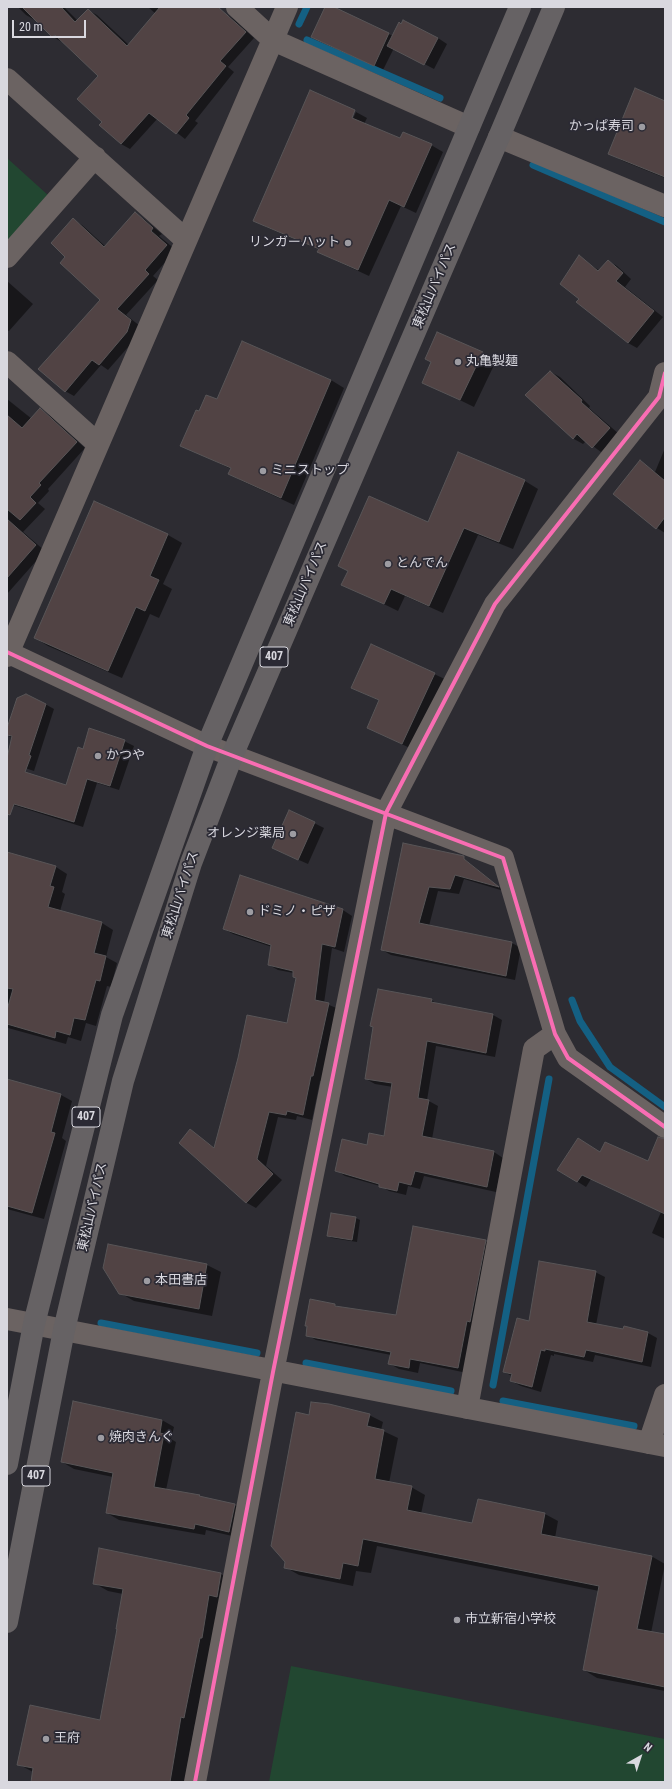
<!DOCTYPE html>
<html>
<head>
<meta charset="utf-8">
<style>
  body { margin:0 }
  #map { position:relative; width:672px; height:1789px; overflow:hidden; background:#2d2c32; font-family:"Roboto Condensed",sans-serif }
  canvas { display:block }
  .frame { position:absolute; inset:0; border:8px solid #d9d8df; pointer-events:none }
  .north { position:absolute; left:620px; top:1737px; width:40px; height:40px; -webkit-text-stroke:3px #2b2a34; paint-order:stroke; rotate:39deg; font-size:11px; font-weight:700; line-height:16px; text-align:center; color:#d9d8df }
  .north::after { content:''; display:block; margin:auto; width:14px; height:18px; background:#d9d8df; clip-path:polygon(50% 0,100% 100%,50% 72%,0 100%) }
  .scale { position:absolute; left:12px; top:20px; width:74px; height:18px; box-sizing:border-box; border:2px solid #d9d8df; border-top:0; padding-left:5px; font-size:12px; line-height:14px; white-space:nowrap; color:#d9d8df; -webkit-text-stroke:3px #2b2a34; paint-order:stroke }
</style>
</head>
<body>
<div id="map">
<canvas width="672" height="1789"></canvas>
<div class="frame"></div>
<div class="north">N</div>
<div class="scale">20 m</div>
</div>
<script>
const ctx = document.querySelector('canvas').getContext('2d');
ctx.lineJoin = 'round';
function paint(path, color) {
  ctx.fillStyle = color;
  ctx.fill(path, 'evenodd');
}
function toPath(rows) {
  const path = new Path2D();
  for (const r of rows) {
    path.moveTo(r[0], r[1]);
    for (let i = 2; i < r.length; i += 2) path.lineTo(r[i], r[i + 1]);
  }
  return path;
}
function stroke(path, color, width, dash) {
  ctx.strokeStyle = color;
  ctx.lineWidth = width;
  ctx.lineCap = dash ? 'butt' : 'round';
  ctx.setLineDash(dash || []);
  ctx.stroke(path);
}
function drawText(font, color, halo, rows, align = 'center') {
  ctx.font = font + ' "Roboto Condensed","Noto Sans JP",sans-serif';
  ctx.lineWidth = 3.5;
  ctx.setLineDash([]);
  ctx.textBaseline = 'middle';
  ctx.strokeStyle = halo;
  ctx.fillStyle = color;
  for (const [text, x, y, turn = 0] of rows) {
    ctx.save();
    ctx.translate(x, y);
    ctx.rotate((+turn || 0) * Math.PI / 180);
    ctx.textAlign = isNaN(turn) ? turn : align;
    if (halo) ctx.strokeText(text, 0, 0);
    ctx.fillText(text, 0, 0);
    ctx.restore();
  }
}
const green = toPath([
  [7,158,49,196,7,242],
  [291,1666,665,1739,665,1782,269,1782]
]);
const shadow = toPath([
  [18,7,64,7,78,21,88,10,97,15,129,45,156,14,148,7,214,7,232,18,254,38,228,67,234,72,195,121,198,123,185,139,158,118,130,149,121,144,104,122,100,76,63,41,62,42,53,37,36,19,35,20,26,15],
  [326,7,331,7,393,36,438,38,447,44,434,69,394,48,383,70,321,42],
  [665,102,665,178,623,161,609,153],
  [356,112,367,118,364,124,401,140,431,145,443,152,416,213,401,206,369,276,330,258,319,252,320,250,266,227,255,220,349,122,351,123],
  [135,214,144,219,162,234,159,236,176,250,153,276,158,280,126,315,140,326,136,338,108,370,101,365,74,396,65,391,102,299,67,257,73,220,82,225,106,247],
  [579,257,600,271,608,261,617,266,631,279,625,287,663,317,637,348,628,343,578,302,580,299],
  [7,281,33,304,9,331,7,330],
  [243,342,331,380,344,388,294,505,242,481,229,474,231,469,181,445,200,412,218,401],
  [482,353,496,361,474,407,423,382,432,362],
  [551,372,560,377,590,406,589,408,619,434,601,452,586,441,583,444,574,439,526,395],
  [7,399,32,419,40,409,49,415,85,448,48,489,49,491,38,503,45,509,23,532,45,551,7,594],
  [665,448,665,533,657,528,640,462,655,472],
  [458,453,525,481,538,489,513,549,478,535,443,613,405,596,398,611,343,584,429,523],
  [95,502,168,535,182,543,163,584,172,589,159,618,150,614,122,678,48,646,35,638],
  [371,645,447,680,414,750,368,728,380,701,353,688],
  [45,704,54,709,34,771,16,765,12,738,7,735,7,731],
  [124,741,134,746,119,790,97,783,83,827,7,803,7,779,66,786,84,750],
  [290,811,324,828,308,864,283,853],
  [404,845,457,856,467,861,504,891,464,879,459,894,438,891,429,926,512,943,521,948,515,980,391,955,382,950],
  [9,854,56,867,67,874,62,892,65,894,60,911,102,923,113,930,106,957,117,963,111,987,107,986,96,1026,86,1023,81,1041,68,1037,66,1044,8,1028,7,1033,7,861],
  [240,877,343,910,352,916,344,952,332,948,324,1003,339,1009,322,1081,320,1081,312,1120,297,1116,296,1120,278,1117,266,1166,282,1180,256,1208,247,1203,180,1143,190,1130,215,1148,288,1025,297,978,294,973,278,970,269,965,272,947,233,934,224,929],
  [431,1000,438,1004,493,1015,502,1020,495,1057,436,1046,427,1100,438,1106,432,1139,494,1152,503,1158,496,1192,424,1176,420,1189,408,1186,406,1195,389,1191,380,1186,345,1176,336,1170,367,1146,384,1138,393,1087,375,1084,366,1079],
  [7,1080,61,1095,72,1101,62,1138,66,1141,44,1219,7,1209],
  [601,1153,665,1171,665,1239,652,1233,661,1212,591,1179,586,1187,559,1170],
  [356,1218,360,1220,357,1242,332,1238,328,1236],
  [485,1241,494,1247,467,1373,420,1363,418,1373,399,1369,390,1364,391,1355,316,1340,307,1335,335,1305,339,1307,397,1316],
  [108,1245,207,1265,221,1272,212,1316,134,1301,120,1293],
  [595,1272,605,1277,596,1325,624,1331,648,1333,657,1338,651,1367,595,1355,593,1362,554,1354,554,1356,551,1355,541,1392,521,1386,511,1381,512,1376,504,1372,530,1322],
  [369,1415,383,1422,381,1430,398,1438,389,1483,411,1487,425,1495,421,1514,473,1524,545,1514,558,1521,555,1538,651,1556,665,1564,651,1633,665,1635,665,1691,597,1678,584,1670,599,1591,377,1546,371,1573,356,1571,353,1586,299,1575,285,1567,310,1416],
  [162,1420,174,1427,171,1439,176,1442,166,1490,199,1496,203,1498,234,1505,246,1511,241,1538,206,1530,205,1535,119,1520,107,1513,113,1477,74,1469,62,1462],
  [100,1549,221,1574,234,1582,197,1725,195,1724,186,1773,193,1782,32,1782,33,1772,18,1764,101,1721,118,1629,123,1594,108,1591,94,1583]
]);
const stream = toPath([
  [299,24,307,7],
  [307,40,440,98],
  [533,165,665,222],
  [572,1000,580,1021,610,1067,665,1107],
  [101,1323,257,1353],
  [306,1363,451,1391],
  [493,1385,549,1079],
  [503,1401,634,1426]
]);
const building = toPath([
  [22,7,61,7,75,22,88,9,127,46,160,7,218,7,246,32,220,61,226,66,186,115,189,118,176,134,149,113,121,144,99,125,102,122,77,99,98,76,55,35,52,37,22,7],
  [325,7,334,7,389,33,374,66,311,37,325,7],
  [403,20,438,38,424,65,387,46,399,22,401,24,403,20],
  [635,88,665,101,665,177,608,154,635,88],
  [310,90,355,110,352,118,400,138,403,132,432,144,404,207,389,200,358,270,317,252,319,249,253,221,310,90],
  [135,212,153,228,151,231,167,245,145,270,149,274,117,309,131,320,127,332,99,365,92,360,65,392,38,369,100,300,60,263,65,257,51,243,73,218,104,247,135,212],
  [579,255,598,271,608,260,623,273,616,281,654,311,628,343,576,302,579,299,560,284,579,255],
  [437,332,483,352,460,400,422,383,431,362,425,359,437,332],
  [242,341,331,380,281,498,228,474,231,468,180,446,196,410,199,411,206,395,217,399,242,341],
  [550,371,582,400,581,402,610,428,592,448,577,434,573,439,525,395,550,371],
  [40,408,77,442,39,483,41,485,30,497,36,503,20,520,7,509,7,415,22,428,40,408],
  [458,452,525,480,499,542,464,528,429,606,391,589,384,604,341,585,348,571,338,566,369,496,428,522,458,452],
  [640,460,665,481,665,517,656,529,613,494,640,460],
  [94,501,168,534,150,576,159,580,145,611,136,607,108,671,34,638,94,501],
  [7,519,36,545,7,578,7,519],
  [371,644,435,673,402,744,367,728,379,700,351,688,371,644],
  [26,694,46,704,29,755,31,756,25,772,66,785,78,747,83,749,89,728,125,740,110,786,87,779,74,822,14,804,10,815,7,814,7,758,12,736,7,735,7,728,17,698,26,694],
  [289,810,315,822,298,860,272,848,289,810],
  [403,843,464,856,464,859,499,887,455,875,450,889,429,887,419,923,512,942,506,976,381,950,403,843],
  [7,852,56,866,50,886,54,887,48,907,102,922,94,953,106,956,100,981,96,980,85,1020,74,1018,70,1035,56,1031,55,1038,7,1024,7,1010,13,989,7,988,7,852],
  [240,875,343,909,335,947,322,944,315,1000,329,1003,313,1076,311,1076,303,1115,287,1111,286,1115,269,1112,257,1159,273,1174,246,1203,179,1143,190,1129,214,1148,238,1058,247,1015,287,1023,296,978,293,977,293,971,268,965,271,945,223,929,240,875],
  [378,989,432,999,431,1002,493,1014,486,1053,427,1041,418,1098,429,1100,422,1136,494,1151,487,1187,415,1171,411,1185,399,1182,397,1191,379,1187,379,1184,335,1171,342,1139,367,1145,369,1133,384,1136,392,1083,365,1079,373,1027,370,1026,378,989],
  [7,1079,61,1094,51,1132,55,1133,32,1213,7,1206,7,1079],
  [658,1137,665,1139,665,1214,582,1175,577,1182,557,1170,578,1138,600,1152,605,1142,648,1161,658,1137],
  [331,1213,356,1217,352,1240,327,1236,331,1213],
  [413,1226,486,1240,470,1322,467,1321,458,1368,410,1359,409,1368,388,1364,391,1352,306,1336,307,1326,305,1326,310,1299,335,1304,335,1306,396,1315,413,1226],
  [108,1244,207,1264,199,1309,119,1294,103,1268,108,1244],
  [539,1261,596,1271,587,1322,623,1329,624,1326,648,1332,642,1362,586,1350,584,1357,545,1349,545,1351,541,1350,532,1387,510,1381,512,1374,503,1372,517,1318,529,1321,539,1261],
  [73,1401,162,1420,160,1433,164,1434,154,1487,200,1495,199,1496,235,1504,229,1532,195,1524,194,1529,106,1513,113,1473,61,1462,73,1401],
  [311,1402,329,1404,370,1414,367,1426,384,1430,375,1479,412,1486,407,1510,472,1523,478,1499,545,1513,541,1534,652,1556,637,1629,665,1634,665,1687,583,1670,599,1586,363,1539,358,1566,343,1563,340,1579,284,1568,285,1562,271,1546,296,1412,309,1415,311,1402],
  [99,1548,221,1573,217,1597,209,1595,202,1638,200,1638,184,1718,181,1717,170,1782,31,1782,33,1768,17,1765,30,1705,100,1720,117,1629,116,1629,123,1589,93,1584,99,1548]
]);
const minor = toPath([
  [237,7,273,40,469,127],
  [7,79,186,240],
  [499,137,665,206],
  [7,257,95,157],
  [7,362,98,444],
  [7,652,207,746,503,858,555,1034,568,1058,665,1127],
  [7,656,287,7],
  [7,1319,665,1446],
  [467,1408,534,1049,555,1034],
  [649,1443,665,1395],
  [195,1782,273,1372,386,813,495,604,659,397,665,373]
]);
const highway = toPath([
  [7,1464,34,1324,112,1015,148,913,207,746,520,7],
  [7,1622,64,1330,123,1081,191,863,232,756,499,137,554,7]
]);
const cycleway = toPath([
  [7,652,207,746,503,858,555,1034,568,1058,665,1127],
  [195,1782,273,1372,386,813,495,604,659,397,665,373]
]);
const markers = [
  [642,127,4,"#9d9ca2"],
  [348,243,4,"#9d9ca2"],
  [458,362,4,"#9d9ca2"],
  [263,471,4,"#9d9ca2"],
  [388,564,4,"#9d9ca2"],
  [98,756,4,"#9d9ca2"],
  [293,834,4,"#9d9ca2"],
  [250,912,4,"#9d9ca2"],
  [147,1281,4,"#9d9ca2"],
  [101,1438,4,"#9d9ca2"],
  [457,1620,4,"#9d9ca2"],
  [46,1739,4,"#9d9ca2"]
];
const shields = [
  [274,657,28],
  [86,1117,28],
  [36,1476,28]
];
const shieldNames = [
  ["407",274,657],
  ["407",86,1117],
  ["407",36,1476]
];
const poiNames = [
  ["かっぱ寿司",634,127,"right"],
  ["リンガーハット",340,243,"right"],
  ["丸亀製麺",466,362],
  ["ミニストップ",271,471],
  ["とんでん",396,564],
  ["かつや",106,756],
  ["オレンジ薬局",285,834,"right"],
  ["ドミノ・ピザ",258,912],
  ["本田書店",155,1281],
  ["焼肉きんぐ",109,1438],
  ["市立新宿小学校",465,1620],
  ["王府",54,1739]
];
const streetNames = [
  ["東松山バイパス",435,286,-67],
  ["東松山バイパス",306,584,-67],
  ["東松山バイパス",181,895,-72],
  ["東松山バイパス",93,1207,-77]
];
paint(green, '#224731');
paint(shadow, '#0007');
stroke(stream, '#146083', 7);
paint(building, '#514344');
stroke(building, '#585557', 1);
stroke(minor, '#6b6362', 22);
stroke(highway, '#666264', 22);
stroke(cycleway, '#f96db3', 4);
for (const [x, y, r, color] of markers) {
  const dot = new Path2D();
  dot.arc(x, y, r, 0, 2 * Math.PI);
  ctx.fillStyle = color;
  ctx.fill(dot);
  stroke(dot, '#2b2a34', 1.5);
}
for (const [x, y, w] of shields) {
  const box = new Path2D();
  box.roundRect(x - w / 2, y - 10, w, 20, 3);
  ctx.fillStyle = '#2b2a34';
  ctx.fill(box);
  stroke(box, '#d9d8df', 1);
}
drawText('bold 12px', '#d9d8df', null, shieldNames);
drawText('13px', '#d9d8df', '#2b2a34', poiNames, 'left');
drawText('13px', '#d9d8df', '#2b2a34', streetNames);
</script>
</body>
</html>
